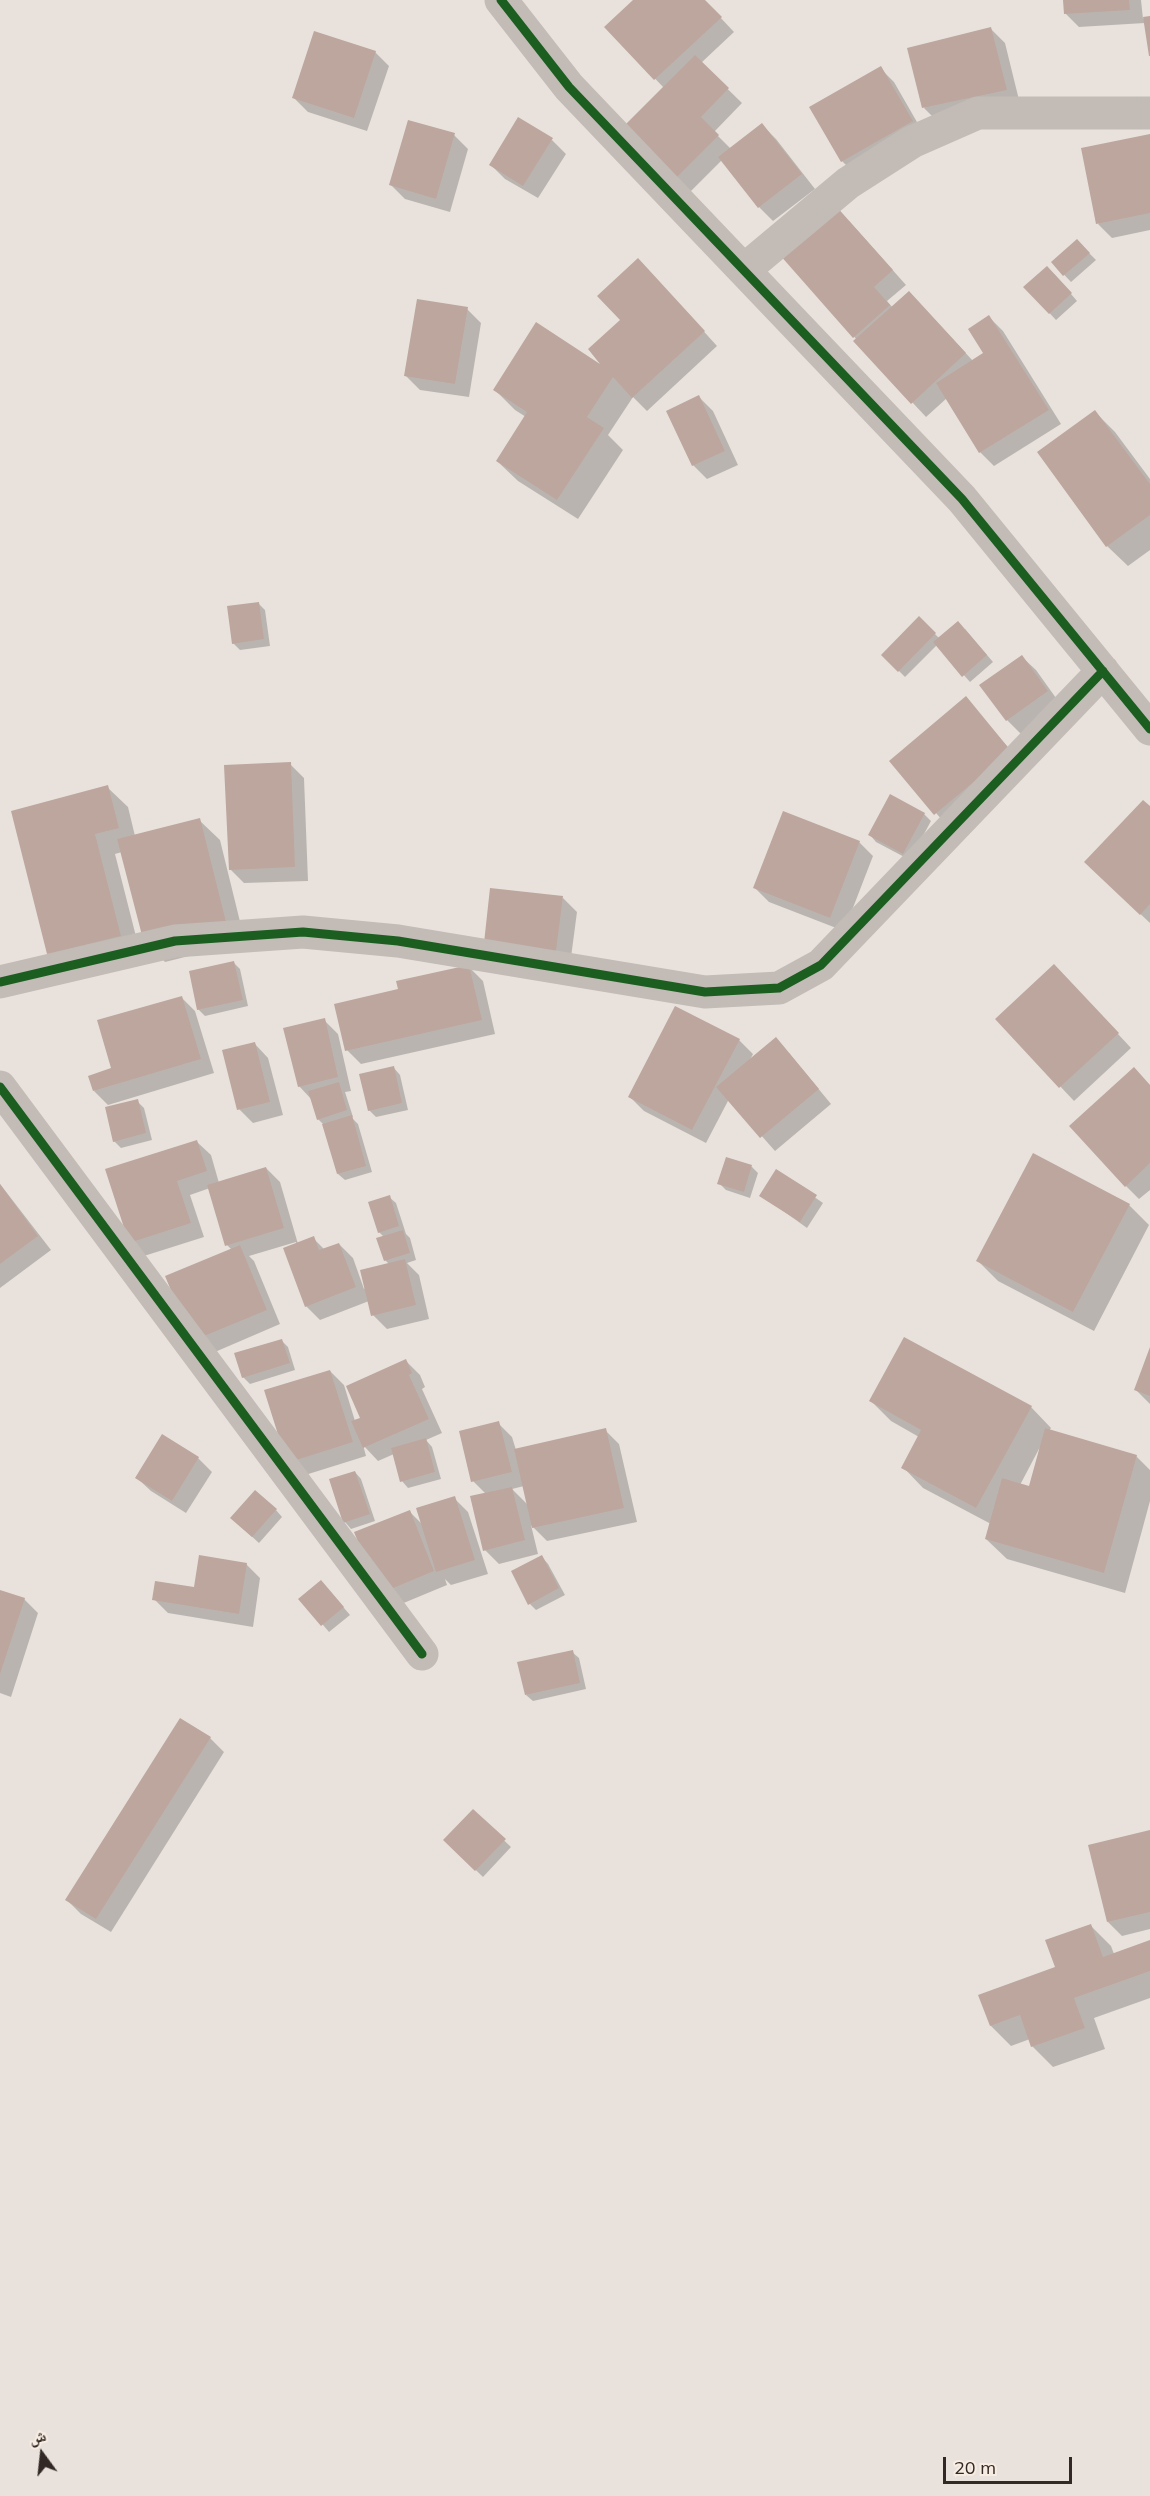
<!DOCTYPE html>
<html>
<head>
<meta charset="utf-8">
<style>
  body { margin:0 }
  #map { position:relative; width:1150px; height:2496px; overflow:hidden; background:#e9e2dc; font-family:Mulish,"Noto Naskh Arabic",sans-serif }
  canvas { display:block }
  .north { position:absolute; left:12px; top:2424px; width:60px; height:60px; -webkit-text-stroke:4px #f8ede2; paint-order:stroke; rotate:345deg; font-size:16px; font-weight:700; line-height:24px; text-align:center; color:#322825 }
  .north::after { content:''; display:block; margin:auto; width:21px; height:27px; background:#322825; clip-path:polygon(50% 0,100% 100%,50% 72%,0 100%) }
  .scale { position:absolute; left:943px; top:2457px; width:129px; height:27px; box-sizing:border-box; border:3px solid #322825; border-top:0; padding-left:8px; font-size:18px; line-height:21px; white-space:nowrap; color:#322825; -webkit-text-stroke:4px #f8ede2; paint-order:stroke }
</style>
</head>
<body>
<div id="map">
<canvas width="1150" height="2496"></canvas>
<div class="north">ش</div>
<div class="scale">20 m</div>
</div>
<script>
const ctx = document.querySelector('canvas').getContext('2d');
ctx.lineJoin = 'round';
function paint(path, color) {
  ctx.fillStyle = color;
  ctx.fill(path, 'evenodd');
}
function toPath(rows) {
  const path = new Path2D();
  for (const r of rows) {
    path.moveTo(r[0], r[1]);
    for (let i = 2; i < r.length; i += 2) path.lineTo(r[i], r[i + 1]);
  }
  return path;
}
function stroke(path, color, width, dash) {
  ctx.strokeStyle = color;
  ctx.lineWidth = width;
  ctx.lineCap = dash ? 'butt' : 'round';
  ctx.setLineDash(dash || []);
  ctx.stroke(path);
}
const shadow = toPath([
  [635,0,704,0,734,32,701,63,742,103,714,132,731,149,762,125,776,139,815,189,773,221,759,207,722,160,686,196,621,132,664,88,606,27],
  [1064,0,1141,0,1143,19,1150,18,1150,55,1145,23,1079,27,1065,13],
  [991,29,1005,43,1020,104,938,122,924,108],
  [375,52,389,66,367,131,308,112,294,98],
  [880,68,894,82,925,136,856,175,842,161],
  [454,135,468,149,450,212,405,199,391,185],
  [1150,136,1150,230,1112,238,1098,224],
  [552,140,566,154,538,198,505,179,491,165],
  [849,221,906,285,887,301,893,308,923,307,973,361,985,354,989,317,1003,331,1061,424,994,466,980,452,947,398,926,417,855,341,857,340,781,254],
  [1077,241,1096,260,1071,282,1053,263],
  [652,274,717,346,647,411,633,397,608,435,623,450,578,519,518,481,497,461,526,417,515,410,495,390,606,369,622,320],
  [1054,274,1077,301,1056,320,1025,287],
  [467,309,481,323,469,397,420,390,406,376],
  [699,397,713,411,738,465,707,479,693,465],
  [1095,412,1115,432,1150,479,1150,550,1128,566,1107,546],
  [258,603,265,610,270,646,240,650,233,643],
  [919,618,939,638,965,629,993,662,970,682,937,645,905,677,883,655],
  [1022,657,1036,670,1061,705,1021,734,1007,720],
  [966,698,1024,766,949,828,891,761],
  [290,764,304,778,308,881,244,883,230,869],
  [107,787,128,807,135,836,199,820,220,840,245,942,165,962,145,942,122,852,115,854,141,956,69,974,48,954],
  [1150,808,1150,923,1100,876],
  [924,814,931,821,910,860,876,842,870,835],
  [859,842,873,856,844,931,769,902,755,888],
  [563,898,577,912,570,965,499,957],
  [233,962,240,969,248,1006,205,1016,198,1009],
  [469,967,483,981,495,1034,361,1064,347,1050,400,991],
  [1068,980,1131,1048,1074,1101,997,1019],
  [181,997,195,1011,214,1073,108,1105,94,1091],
  [324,1020,338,1034,351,1091,345,1092,353,1117,351,1117,358,1124,372,1172,345,1180,338,1174,323,1124,318,1119,312,1100,299,1086],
  [739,1040,753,1054,749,1062,789,1053,831,1104,775,1151,729,1099,706,1143,644,1111,630,1097],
  [255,1044,268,1058,283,1115,253,1123,239,1109],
  [394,1068,400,1075,408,1110,376,1117,369,1110],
  [1150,1085,1150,1190,1139,1199,1126,1186],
  [137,1101,144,1108,152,1140,121,1148,114,1141],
  [197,1142,211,1155,219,1183,266,1168,280,1182,298,1244,313,1238,325,1250,339,1244,353,1258,364,1289,389,1264,385,1260,384,1237,379,1232,389,1197,396,1203,406,1234,410,1238,416,1260,407,1263,419,1275,429,1319,387,1329,373,1315,369,1301,320,1320,306,1306,296,1242,249,1256,254,1261,280,1324,208,1355,194,1341,232,1250,227,1245,210,1188,190,1195,204,1237,144,1256,130,1242],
  [727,1159,752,1167,758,1173,750,1198,726,1190,719,1183],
  [777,1171,823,1203,807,1228,761,1195],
  [0,1184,51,1250,0,1288],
  [1129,1205,1149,1225,1094,1331,998,1281,978,1261],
  [282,1341,288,1347,295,1370,250,1384,243,1377],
  [1150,1351,1150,1404,1136,1390],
  [406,1361,420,1375,425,1387,422,1389,442,1433,426,1440,432,1447,441,1479,408,1488,402,1481,394,1454,378,1461,363,1445,366,1456,302,1476,288,1462,330,1371,344,1385,355,1421,362,1418],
  [871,1401,1031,1407,1051,1428,1049,1431,1136,1456,1150,1470,1150,1501,1125,1593,1007,1559,986,1539,991,1524,923,1488,903,1467,919,1437,891,1421],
  [1040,1447,1030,1488,1020,1485],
  [498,1423,512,1437,516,1450,605,1430,619,1444,637,1522,547,1541,531,1525,538,1554,499,1564,485,1550,486,1494,473,1481],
  [524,1486,528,1505,512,1489],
  [198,1458,212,1472,186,1513,151,1491,137,1478],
  [355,1472,361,1479,375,1521,351,1529,345,1522],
  [454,1498,468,1512,488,1574,451,1585,445,1579,447,1585,394,1607,380,1593,409,1511,423,1525],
  [276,1510,282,1517,259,1543,239,1525],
  [542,1557,548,1564,565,1595,536,1610,530,1604],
  [246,1564,260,1578,253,1627,168,1613,154,1599,195,1589],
  [328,1589,350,1615,329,1632,301,1599],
  [0,1591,24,1599,38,1613,11,1697,0,1693],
  [572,1652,579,1658,586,1689,533,1701,526,1695],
  [210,1738,224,1752,111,1932,81,1914,67,1900],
  [473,1811,511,1847,483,1877,445,1840],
  [1150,1831,1150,1929,1122,1936,1108,1922],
  [1090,1925,1111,1946,1114,1954,1150,1941,1150,1998,1094,2018,1105,2049,1053,2067,1032,2046,1030,2039,1011,2046,991,2026,980,1996,1057,1968]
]);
const building = toPath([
  [633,0,705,0,722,17,654,80,604,27],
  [1063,0,1129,0,1130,10,1064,14],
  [1150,16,1150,56,1149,56,1143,17],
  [991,27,1007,90,922,108,907,48],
  [314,31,376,51,354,118,292,98],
  [695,55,729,88,701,117,719,135,671,183,618,132],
  [881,66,913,121,841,162,809,107],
  [518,117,553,138,523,186,489,165],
  [408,120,455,133,436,199,389,185],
  [762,123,802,174,758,208,718,157],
  [1150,134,1150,213,1096,224,1081,148],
  [835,205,893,270,874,287,890,305,853,338,779,254],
  [1077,239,1090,253,1063,276,1051,262],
  [638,258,705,331,632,398,613,377,587,417,604,428,557,500,496,461,527,412,493,390,536,322,600,364,588,349,620,320,597,296],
  [1047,266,1072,293,1049,314,1023,287],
  [909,291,966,353,911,404,853,341],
  [417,299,468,307,455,384,404,376],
  [989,315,1049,410,979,453,936,383,983,353,968,329],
  [699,395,725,451,692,466,666,411],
  [1095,410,1150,484,1150,515,1106,547,1037,452],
  [259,602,264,639,232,644,227,606],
  [919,616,936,633,898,672,881,655],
  [958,621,987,655,962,677,933,642],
  [1022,655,1048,691,1006,721,979,685],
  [966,696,1011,751,934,815,889,761],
  [291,762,295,867,229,870,224,765],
  [108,785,119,828,95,834,121,936,47,954,11,811],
  [890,794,925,813,903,854,868,835],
  [1143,800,1150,806,1150,904,1140,915,1084,862],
  [783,811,860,841,830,918,753,888],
  [200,818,226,922,144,943,117,839],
  [490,888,563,896,556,951,484,943],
  [234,961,243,1000,197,1010,189,971],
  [1054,964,1119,1033,1059,1088,995,1019],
  [469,965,482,1020,345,1051,334,1004,398,989,396,981],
  [182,996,201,1059,93,1091,88,1076,111,1068,97,1020],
  [675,1006,740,1039,692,1130,628,1097],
  [325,1018,338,1077,298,1087,283,1028],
  [776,1037,819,1089,760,1138,716,1087],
  [255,1042,270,1102,237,1110,222,1050],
  [394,1066,402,1103,368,1111,359,1074],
  [1134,1067,1150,1085,1150,1163,1125,1187,1069,1126],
  [339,1082,347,1110,317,1120,308,1091],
  [138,1099,146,1133,113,1142,105,1107],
  [352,1115,366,1166,337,1174,322,1124],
  [197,1140,207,1171,177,1181,191,1223,129,1243,105,1169],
  [1033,1153,1130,1204,1073,1312,976,1261],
  [726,1157,752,1165,744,1192,717,1184],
  [266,1167,284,1228,225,1246,207,1185],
  [776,1169,817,1195,800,1222,759,1196],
  [0,1184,38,1236,0,1264],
  [390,1195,399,1226,378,1233,368,1202],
  [403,1230,410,1253,384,1261,376,1238],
  [314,1236,319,1250,339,1243,356,1287,305,1307,283,1248],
  [240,1245,267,1310,192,1341,165,1276],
  [405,1259,416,1305,371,1316,360,1270],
  [904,1337,1032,1406,976,1508,901,1468,921,1430,869,1401],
  [282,1339,290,1363,242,1378,234,1353],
  [1150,1347,1150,1396,1134,1390],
  [406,1359,412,1373,409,1375,429,1419,363,1448,351,1421,360,1418,346,1386],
  [330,1370,353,1442,287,1463,264,1390],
  [499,1421,512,1472,471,1482,459,1431],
  [606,1428,624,1508,532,1528,514,1449],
  [1045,1428,1137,1455,1104,1573,985,1539,1002,1478,1029,1486],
  [162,1434,199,1457,172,1501,135,1478],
  [426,1438,435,1472,400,1482,391,1448],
  [355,1471,370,1514,343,1523,329,1479],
  [512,1487,525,1540,483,1551,470,1496],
  [255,1490,277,1509,252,1537,230,1518],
  [455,1496,475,1560,436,1572,416,1508],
  [410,1510,434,1571,379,1594,354,1532],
  [199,1555,247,1563,239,1614,152,1600,155,1581,194,1587],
  [542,1555,559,1588,528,1605,511,1571],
  [321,1580,344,1607,321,1626,298,1599],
  [0,1590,25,1598,0,1674],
  [573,1650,580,1683,525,1695,517,1662],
  [180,1718,211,1737,96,1919,65,1900],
  [473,1809,506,1839,475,1871,443,1840],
  [1150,1830,1150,1912,1107,1922,1088,1845],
  [1091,1924,1103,1957,1150,1940,1150,1971,1074,1998,1085,2028,1031,2047,1020,2015,990,2026,978,1995,1055,1967,1045,1940]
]);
const street = toPath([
  [501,0,569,87,962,499,1150,729],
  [744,270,848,183,912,142,978,113,1150,113],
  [0,982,175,941,303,932,398,941,705,992,779,988,821,965,1103,671],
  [0,1087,422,1654]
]);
const cycleway = toPath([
  [501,0,569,87,962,499,1150,729],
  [0,982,175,941,303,932,398,941,705,992,779,988,821,965,1103,671],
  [0,1087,422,1654]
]);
paint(shadow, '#0003');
paint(building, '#bca69e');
stroke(street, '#c2bbb6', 33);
stroke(cycleway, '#1b5e20', 9);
</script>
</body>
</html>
